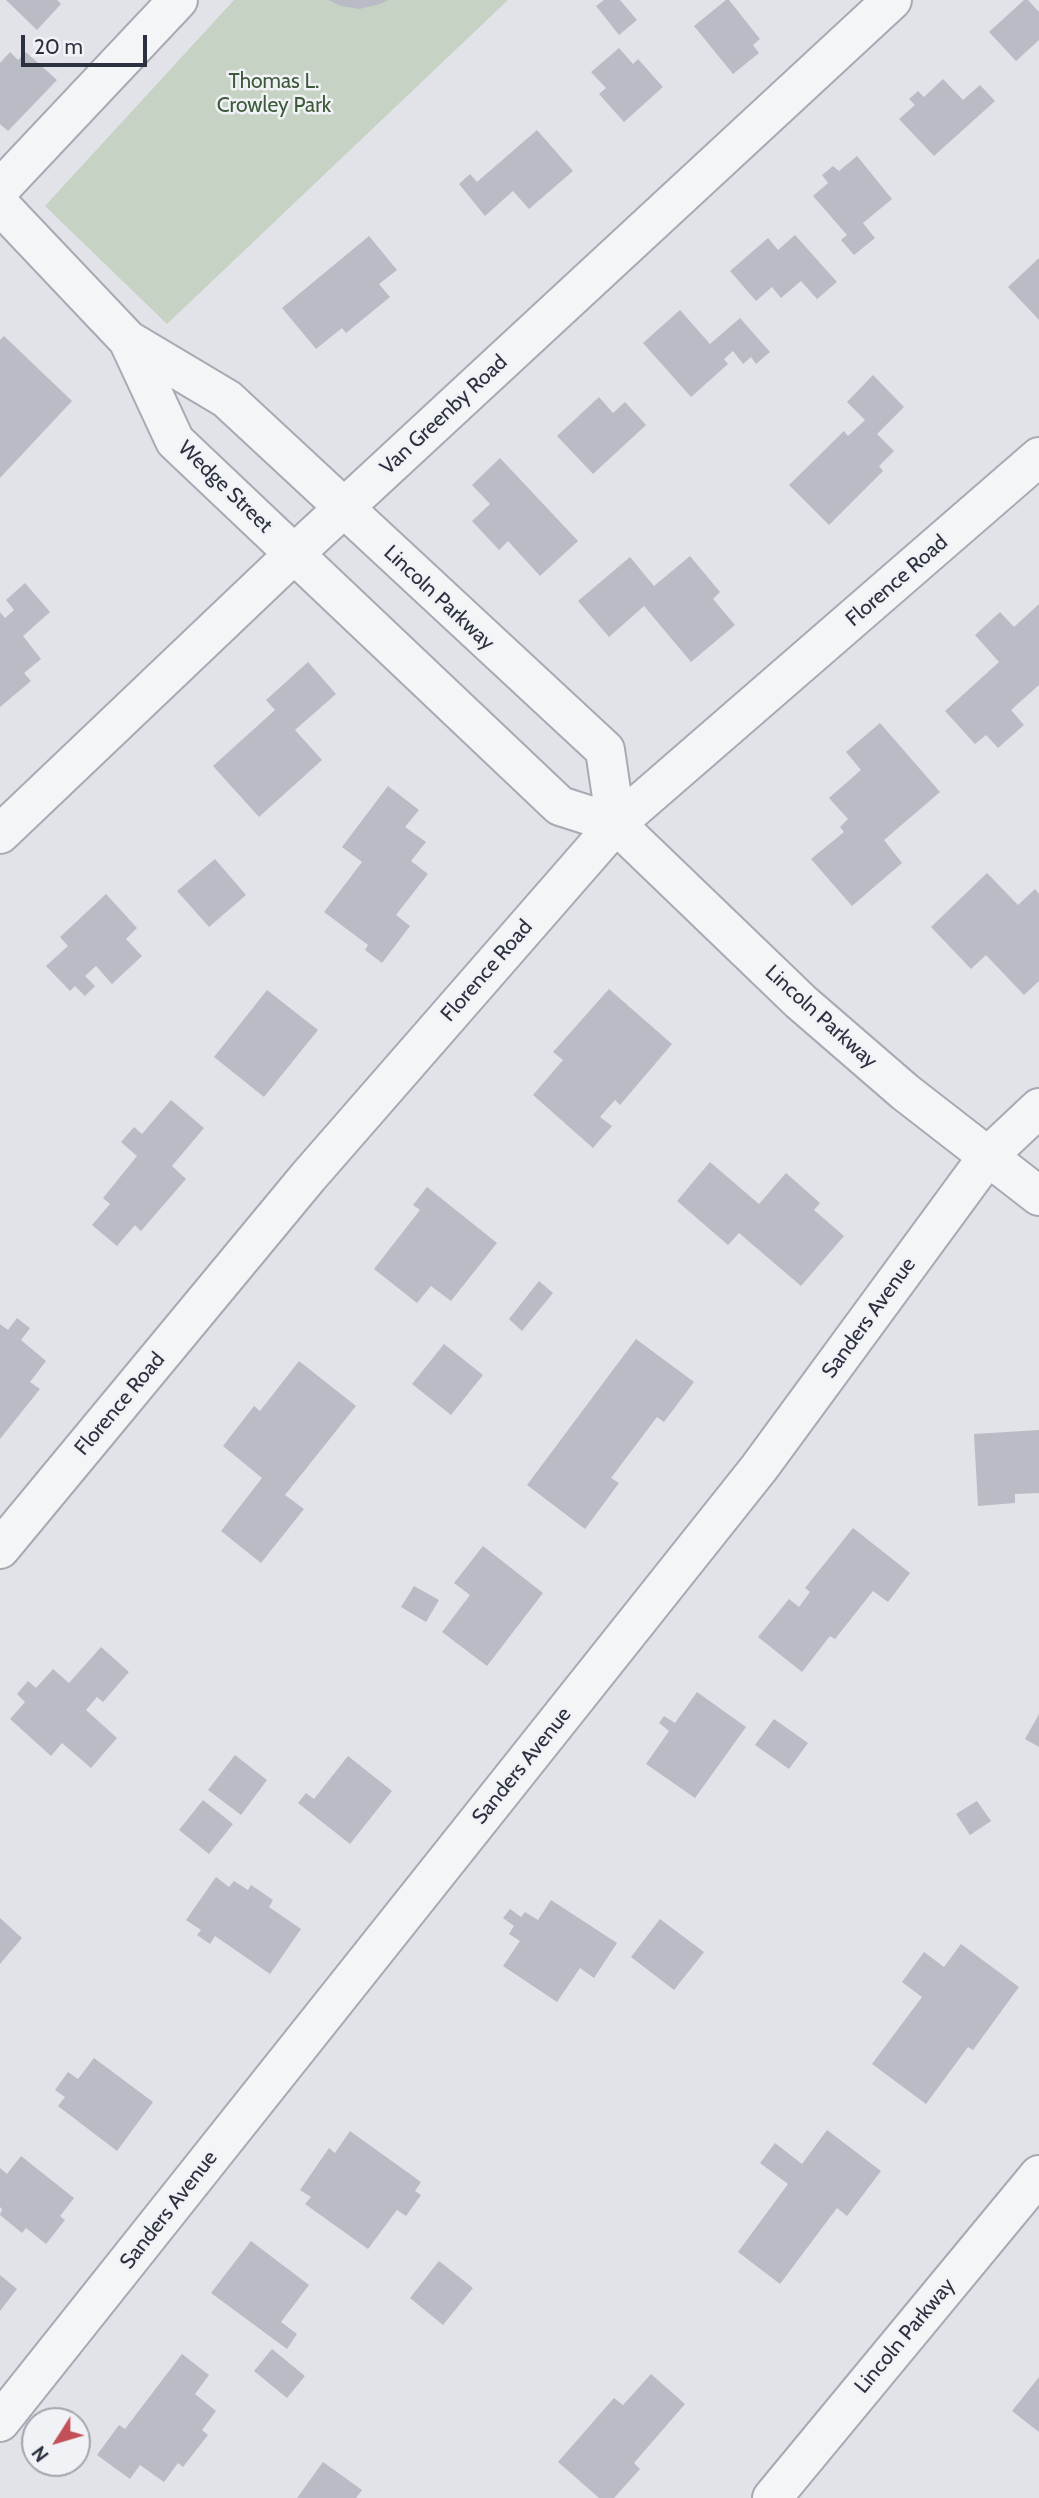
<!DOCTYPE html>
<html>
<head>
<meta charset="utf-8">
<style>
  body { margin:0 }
  #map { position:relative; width:1039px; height:2498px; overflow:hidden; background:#e1e3e9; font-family:Cabin,sans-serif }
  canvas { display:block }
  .north { position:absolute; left:21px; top:2407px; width:70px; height:70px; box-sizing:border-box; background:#f1f2f6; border:2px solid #a2a5ad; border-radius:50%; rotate:233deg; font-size:19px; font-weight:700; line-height:28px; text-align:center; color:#2b313f }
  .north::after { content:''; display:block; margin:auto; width:24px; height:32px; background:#c35059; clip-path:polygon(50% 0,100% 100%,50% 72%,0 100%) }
  .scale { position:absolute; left:21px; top:35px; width:126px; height:32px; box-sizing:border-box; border:4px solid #2b313f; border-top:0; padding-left:9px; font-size:21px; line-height:24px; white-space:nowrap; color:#2b313f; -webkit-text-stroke:5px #f1f2f6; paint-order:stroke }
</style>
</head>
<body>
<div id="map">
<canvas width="1039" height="2498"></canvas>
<div class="north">N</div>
<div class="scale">20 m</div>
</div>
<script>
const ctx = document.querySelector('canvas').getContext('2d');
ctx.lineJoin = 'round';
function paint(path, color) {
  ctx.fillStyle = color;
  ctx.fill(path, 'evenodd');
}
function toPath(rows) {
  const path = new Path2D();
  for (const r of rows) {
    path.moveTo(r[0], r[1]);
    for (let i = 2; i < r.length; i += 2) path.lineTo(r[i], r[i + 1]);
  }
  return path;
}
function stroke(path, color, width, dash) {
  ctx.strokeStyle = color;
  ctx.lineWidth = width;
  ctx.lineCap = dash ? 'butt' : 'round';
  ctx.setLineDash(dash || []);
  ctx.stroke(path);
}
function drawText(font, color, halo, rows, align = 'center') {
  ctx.font = font + ' Cabin,sans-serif';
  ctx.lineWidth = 5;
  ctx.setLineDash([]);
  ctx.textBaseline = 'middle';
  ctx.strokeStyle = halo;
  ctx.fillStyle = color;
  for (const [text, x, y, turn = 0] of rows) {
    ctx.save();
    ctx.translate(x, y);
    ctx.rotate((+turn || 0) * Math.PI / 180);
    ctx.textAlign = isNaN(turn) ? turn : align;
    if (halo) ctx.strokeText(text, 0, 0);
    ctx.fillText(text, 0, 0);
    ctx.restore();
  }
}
const green = toPath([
  [234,0,508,0,167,324,45,206]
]);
const building = toPath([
  [6,0,57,0,61,4,37,30],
  [328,0,389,0,377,5,359,9,341,6],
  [604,0,620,0,637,20,619,35,596,6],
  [726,0,729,0,760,39,753,45,759,53,733,74,694,26],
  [1024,0,1028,0,1039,12,1039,40,1016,61,989,32],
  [619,48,633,64,638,59,663,87,624,122,599,94,606,88,591,72],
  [10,52,18,60,26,52,57,80,8,131,0,124,0,63],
  [943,79,963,100,980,85,995,101,934,156,899,119,915,105,909,99,918,91,924,97],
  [537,130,573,171,529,209,513,191,485,216,459,184,470,174,477,182],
  [857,156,892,199,863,223,875,238,854,255,841,240,847,235,813,196,828,183,822,175,833,166,839,171],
  [795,235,837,282,817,299,801,281,781,298,772,287,756,301,730,271,768,238,778,250],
  [369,236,397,270,379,284,390,297,346,333,342,328,316,349,282,308],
  [1039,258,1039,320,1008,287],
  [680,310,710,344,740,318,770,352,756,364,751,357,743,364,733,351,724,359,728,364,691,397,643,343],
  [4,336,72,401,0,478,0,340],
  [873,375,904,407,877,434,894,451,879,466,883,471,829,525,789,485,844,431,848,436,865,420,847,402],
  [599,397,613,413,625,402,646,425,593,474,557,436],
  [500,458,578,541,540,576,508,541,499,550,472,521,490,504,472,485],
  [690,556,720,592,713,599,735,625,691,662,644,606,609,637,578,601,630,557,654,586],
  [25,583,50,612,23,636,41,659,24,673,31,681,0,707,0,612,5,618,14,610,6,600],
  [1039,604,1039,685,1011,710,1024,725,998,748,986,735,975,744,945,711,999,662,975,635,1000,612,1014,627],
  [308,662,336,694,295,730,322,760,259,817,213,766,275,710,266,700],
  [880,723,940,792,884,840,902,863,852,906,811,859,844,832,840,827,848,819,829,798,861,770,846,752],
  [388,786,419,810,405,827,426,842,411,861,428,874,396,915,410,926,382,963,365,950,368,945,324,912,362,862,342,847],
  [215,859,246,895,209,927,177,891],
  [987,873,1018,905,1035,889,1039,894,1039,981,1024,995,986,955,971,969,931,927],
  [106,894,137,928,126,939,142,956,112,984,96,966,85,976,95,986,85,996,75,986,70,991,46,966,68,946,60,937],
  [609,989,672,1044,620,1105,615,1100,600,1117,612,1126,593,1148,533,1095,563,1060,553,1052],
  [267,990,318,1030,264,1097,214,1057],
  [171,1100,204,1128,172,1166,186,1179,141,1231,135,1225,117,1246,92,1225,110,1204,103,1198,137,1156,121,1142,134,1127,142,1134],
  [710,1162,759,1204,786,1173,820,1203,814,1210,844,1236,801,1286,739,1233,728,1245,677,1201],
  [427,1187,497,1243,451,1301,431,1286,417,1303,374,1269,420,1210,413,1205],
  [539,1281,553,1293,522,1331,509,1319],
  [17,1318,30,1328,21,1340,46,1361,30,1382,40,1389,0,1439,0,1324,8,1330],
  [636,1339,694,1382,664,1422,657,1417,611,1478,619,1483,585,1529,527,1485],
  [444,1344,483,1375,451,1415,412,1384],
  [299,1361,356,1406,285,1495,304,1509,261,1563,221,1531,262,1478,223,1446,254,1406,260,1411],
  [1039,1430,1039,1493,1015,1494,1015,1503,978,1506,974,1434],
  [853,1528,910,1573,888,1602,873,1591,835,1639,830,1636,802,1672,758,1637,789,1599,799,1607,810,1592,805,1588],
  [483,1546,543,1593,487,1666,442,1632,470,1595,454,1583],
  [414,1586,439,1600,426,1622,401,1607],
  [101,1647,129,1672,103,1702,97,1697,86,1710,117,1738,91,1768,62,1743,51,1756,10,1719,25,1702,17,1694,28,1681,36,1688,53,1669,69,1683],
  [697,1692,746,1727,695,1798,646,1764,669,1731,659,1723,664,1716,675,1723],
  [1039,1714,1039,1747,1025,1739],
  [774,1719,808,1743,789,1769,755,1745],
  [235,1755,267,1780,241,1815,208,1790],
  [348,1756,392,1791,350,1844,298,1803,306,1793,314,1799],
  [203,1800,233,1824,209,1854,179,1830],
  [977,1801,991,1821,970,1835,956,1814],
  [216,1877,229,1887,234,1881,248,1890,251,1885,273,1900,269,1907,301,1929,270,1974,215,1936,210,1944,197,1935,201,1930,186,1920],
  [551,1900,617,1943,594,1978,580,1968,557,2002,503,1966,520,1941,509,1934,514,1926,503,1918,510,1909,521,1917,525,1912,538,1920],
  [0,1918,22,1938,0,1964],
  [660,1919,704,1952,674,1990,631,1957],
  [961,1944,1019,1987,973,2050,968,2047,926,2104,872,2064,922,1997,902,1982,924,1952,944,1967],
  [94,2058,153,2102,117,2151,58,2106,65,2097,55,2090,68,2072,78,2079],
  [827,2130,881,2171,847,2216,837,2208,780,2284,738,2252,788,2184,760,2163,775,2143,802,2164],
  [350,2131,421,2182,415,2191,421,2195,406,2216,397,2210,368,2249,305,2204,311,2197,300,2190,329,2148,335,2153],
  [21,2156,74,2198,60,2216,65,2220,46,2244,26,2228,22,2233,0,2215,2,2209,0,2207,0,2168,7,2174],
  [251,2241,309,2285,281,2322,297,2334,287,2349,211,2293],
  [439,2261,473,2288,443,2325,410,2298],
  [0,2275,17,2289,0,2311],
  [272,2349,305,2376,287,2398,254,2371],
  [182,2354,209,2375,195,2394,216,2411,202,2430,208,2435,183,2467,178,2463,164,2482,140,2465,130,2479,97,2455,119,2425,125,2429],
  [651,2374,685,2404,634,2463,640,2469,614,2498,599,2498,558,2462,614,2398,623,2405],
  [1039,2377,1039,2432,1012,2411],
  [323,2462,362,2490,356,2498,297,2498]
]);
const minor = toPath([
  [0,189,178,0],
  [0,205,128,340,227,399,605,750,616,824],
  [128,340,175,441,560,806,616,824,801,1002,905,1092,1039,1196],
  [0,834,294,554,892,0],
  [0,1549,308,1177,616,824,1039,457],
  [0,2422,759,1468,988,1156,1039,1108],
  [772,2498,1039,2175]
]);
const parkNames = [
  ["Thomas L.",274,82],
  ["Crowley Park",274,106]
];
const streetNames = [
  ["Van Greenby Road",444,415,-43],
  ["Wedge Street",225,487,44],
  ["Florence Road",897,581,-41],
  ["Lincoln Parkway",439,598,43],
  ["Florence Road",487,971,-49],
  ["Lincoln Parkway",821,1017,42],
  ["Sanders Avenue",869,1318,-54],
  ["Florence Road",120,1404,-50],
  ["Sanders Avenue",522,1766,-51],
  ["Sanders Avenue",169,2210,-52],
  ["Lincoln Parkway",905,2336,-50]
];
paint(green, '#c6d2c3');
paint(building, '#b9bcc5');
stroke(minor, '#a7aab3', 42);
stroke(minor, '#f4f5f7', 38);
drawText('21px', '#3d5a39', '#f1f2f6', parkNames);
drawText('21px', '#2b313f', '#f1f2f6', streetNames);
</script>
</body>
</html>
